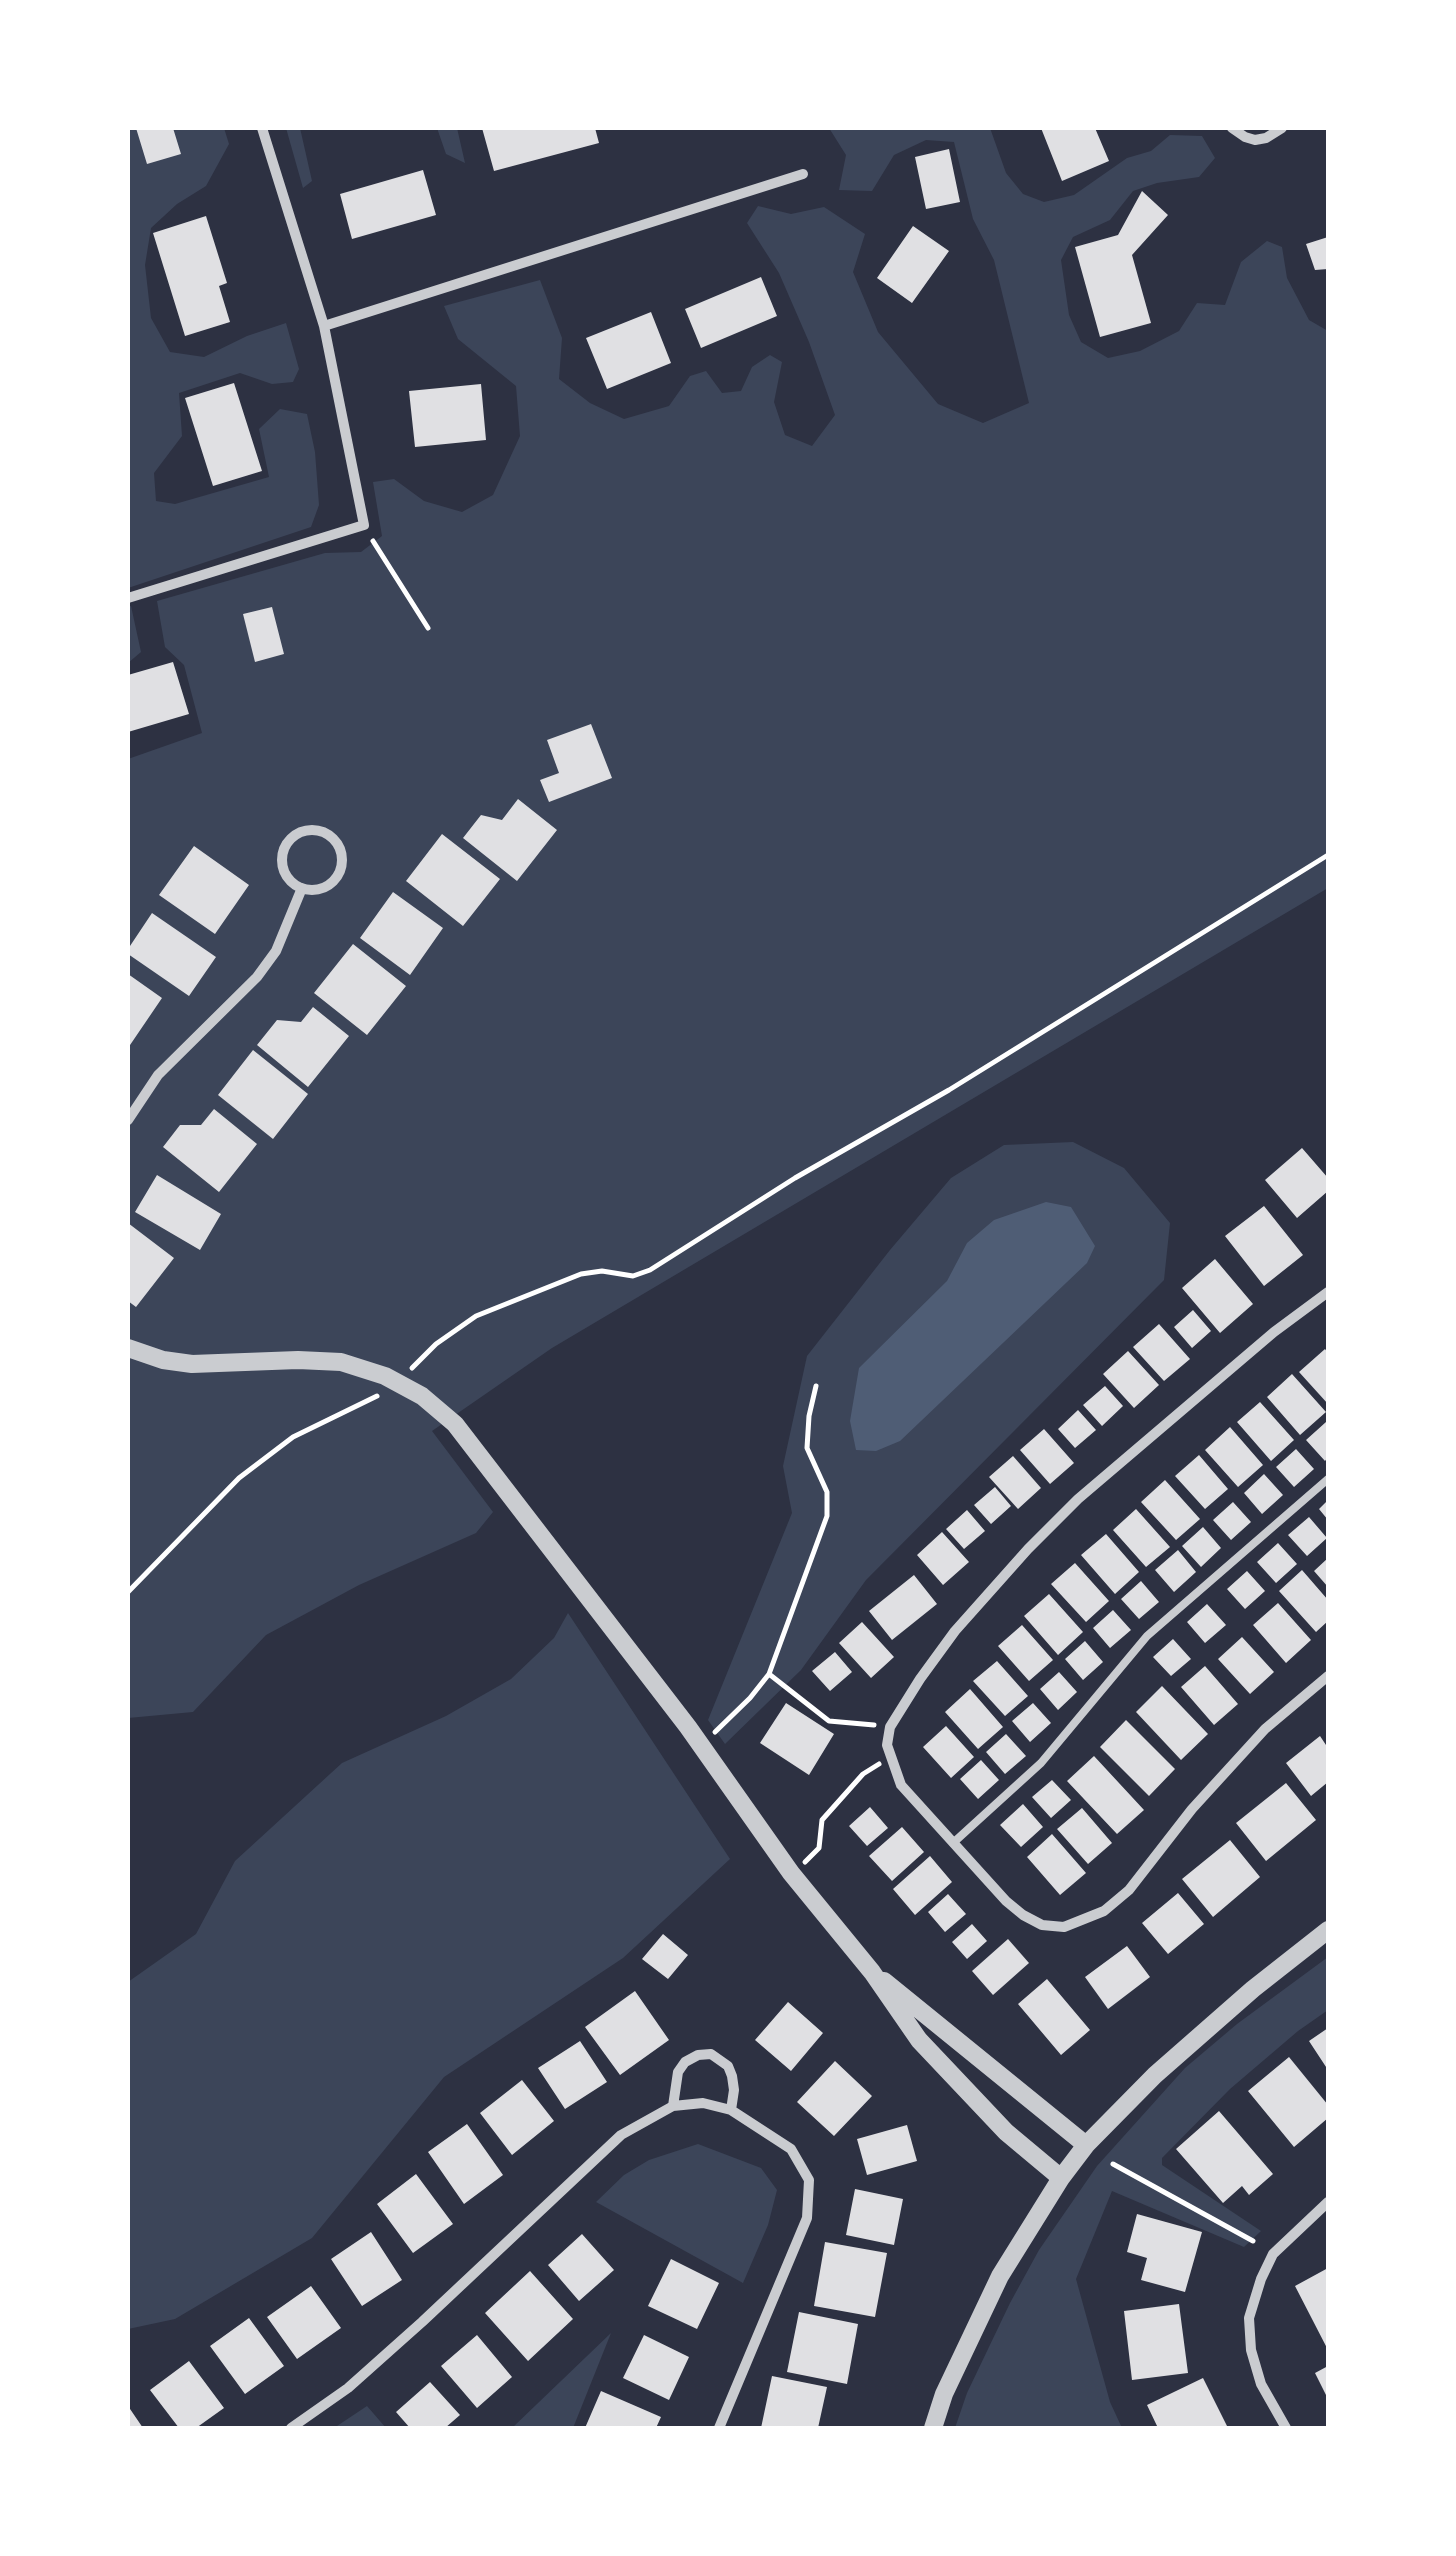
<!DOCTYPE html>
<html>
<head>
<meta charset="utf-8">
<style>
  body { margin:0 }
  #map { position:relative; width:1456px; height:2556px; overflow:hidden; background:#2d3142; font-family:Figtree,sans-serif }
  canvas { display:block }
  .frame { position:absolute; inset:0; border:130px solid #fff; pointer-events:none }
</style>
</head>
<body>
<div id="map">
<canvas width="1456" height="2556"></canvas>
<div class="frame"></div>
</div>
<script>
const ctx = document.querySelector('canvas').getContext('2d');
ctx.lineJoin = 'round';
function paint(path, color) {
  ctx.fillStyle = color;
  ctx.fill(path, 'evenodd');
}
function toPath(rows) {
  const path = new Path2D();
  for (const r of rows) {
    if (r.length === 3) {
      path.moveTo(r[0] + r[2], r[1]);
      path.arc(r[0], r[1], r[2], 0, 2 * Math.PI);
      continue;
    }
    path.moveTo(r[0], r[1]);
    for (let i = 2; i < r.length; i += 2) path.lineTo(r[i], r[i + 1]);
  }
  return path;
}
function stroke(path, color, width, dash) {
  ctx.strokeStyle = color;
  ctx.lineWidth = width;
  ctx.lineCap = dash ? 'butt' : 'round';
  ctx.setLineDash(dash || []);
  ctx.stroke(path);
}
const green = toPath([
  [128,128,224,128,229,144,206,186,177,204,151,228,145,265,151,318,170,352,204,357,247,336,286,323,299,369,293,382,272,384,240,373,179,393,182,436,154,473,156,501,175,504,269,477,259,429,280,409,307,414,315,452,319,505,311,527,128,588],
  [286,128,300,128,312,181,303,188],
  [437,128,457,128,465,163,446,154],
  [829,128,990,128,1006,173,1023,194,1044,202,1074,195,1127,158,1151,151,1170,135,1202,136,1215,158,1199,177,1157,183,1133,191,1110,220,1073,237,1061,260,1069,315,1081,342,1108,358,1140,351,1179,331,1197,303,1225,305,1241,262,1267,241,1282,247,1287,278,1309,320,1328,331,1328,888,552,1348,432,1431,493,1512,476,1533,359,1585,266,1635,193,1712,128,1718,128,759,202,733,184,665,165,647,157,601,325,553,361,552,382,536,373,482,394,479,424,501,462,512,493,495,520,436,516,386,458,339,444,306,540,280,562,338,559,379,590,403,624,419,669,406,690,376,706,371,722,393,741,391,752,367,770,355,782,362,774,402,785,435,812,446,835,415,809,342,779,273,747,223,758,206,791,214,824,207,865,234,853,272,878,332,938,404,983,423,1029,403,994,260,973,219,954,142,926,140,894,155,872,191,839,190,846,155],
  [131,606,141,652,128,663,128,607],
  [1073,1142,1124,1168,1170,1223,1164,1280,866,1580,801,1670,725,1744,708,1720,792,1513,783,1466,807,1356,890,1250,951,1178,1004,1145],
  [568,1613,730,1859,623,1958,444,2077,312,2238,175,2319,128,2329,128,1982,196,1934,235,1861,342,1763,446,1716,511,1679,554,1638],
  [1328,1957,1328,2010,1298,2031,1230,2089,1162,2158,1162,2165,1261,2231,1244,2247,1112,2191,1076,2279,1110,2402,1122,2428,955,2428,967,2393,1010,2303,1039,2250,1097,2166,1185,2068,1237,2024],
  [698,2144,761,2168,777,2190,768,2225,743,2283,596,2202,624,2175,649,2160],
  [611,2333,573,2428,512,2428],
  [367,2406,386,2428,334,2428]
]);
const water = toPath([
  [1046,1202,1071,1207,1095,1246,1087,1263,900,1441,876,1451,856,1450,850,1421,859,1368,947,1281,967,1243,994,1220]
]);
const building = toPath([
  [136,128,173,128,181,154,147,164],
  [482,128,595,128,599,143,494,171],
  [1041,128,1095,128,1109,161,1062,181],
  [949,149,960,202,926,209,915,157],
  [423,170,436,215,352,239,340,194],
  [1142,191,1168,215,1132,255,1151,323,1100,337,1075,247,1118,235],
  [206,216,227,283,219,286,230,322,185,336,153,233],
  [913,226,949,251,912,303,877,278],
  [1328,237,1328,269,1315,270,1306,244],
  [761,277,777,316,701,348,685,309],
  [651,312,671,363,607,389,586,338],
  [234,383,262,471,213,486,185,398],
  [481,384,486,440,415,447,409,391],
  [272,607,284,654,255,662,243,614],
  [173,662,189,714,128,732,128,675],
  [591,724,612,778,549,802,540,780,559,773,547,740],
  [518,799,557,830,517,881,463,838,481,815,502,820],
  [442,834,500,879,463,926,406,881],
  [194,846,249,885,215,934,159,895],
  [393,892,443,928,410,975,360,938],
  [152,913,216,957,189,996,128,954,128,949],
  [353,944,406,986,367,1035,314,993],
  [128,974,162,998,128,1048],
  [313,1007,349,1036,308,1087,257,1045,277,1020,301,1022],
  [253,1050,308,1094,273,1139,218,1095],
  [214,1109,257,1144,219,1192,163,1147,180,1125,201,1125],
  [1302,1148,1328,1178,1328,1191,1297,1218,1265,1180],
  [157,1175,221,1214,200,1250,135,1212],
  [1264,1206,1303,1255,1264,1286,1225,1236],
  [128,1223,174,1258,136,1307,128,1301],
  [1215,1259,1253,1304,1220,1333,1182,1288],
  [1193,1310,1211,1331,1192,1348,1174,1327],
  [1159,1324,1190,1359,1164,1381,1133,1347],
  [1325,1349,1328,1353,1328,1404,1299,1372],
  [1128,1351,1159,1385,1134,1408,1103,1374],
  [1292,1374,1326,1412,1300,1435,1267,1397],
  [1105,1386,1123,1406,1102,1426,1083,1405],
  [1260,1402,1294,1440,1271,1461,1237,1422],
  [1078,1410,1096,1430,1075,1448,1058,1429],
  [1326,1422,1328,1457,1325,1461,1306,1440],
  [1230,1427,1263,1465,1238,1487,1205,1450],
  [1044,1429,1074,1463,1050,1484,1020,1450],
  [1296,1449,1314,1469,1294,1487,1276,1467],
  [1199,1455,1228,1489,1205,1509,1175,1476],
  [1013,1456,1041,1488,1018,1509,989,1477],
  [1264,1474,1283,1495,1262,1514,1244,1493],
  [1165,1480,1200,1519,1176,1540,1141,1502],
  [995,1487,1011,1506,991,1524,974,1505],
  [1328,1500,1328,1520,1319,1509],
  [1233,1502,1251,1522,1231,1540,1213,1520],
  [1136,1509,1170,1547,1146,1567,1113,1530],
  [967,1510,985,1531,964,1549,946,1529],
  [1309,1517,1327,1538,1307,1556,1288,1535],
  [1203,1527,1221,1548,1201,1567,1182,1546],
  [942,1532,969,1562,943,1585,917,1555],
  [1106,1534,1139,1572,1115,1594,1081,1555],
  [1278,1543,1297,1564,1276,1583,1257,1562],
  [1178,1550,1196,1572,1174,1592,1155,1570],
  [1328,1558,1328,1587,1314,1571],
  [1075,1563,1109,1601,1086,1622,1051,1584],
  [1302,1570,1328,1600,1328,1621,1316,1632,1279,1591],
  [1247,1571,1265,1591,1245,1609,1227,1589],
  [914,1575,937,1604,892,1640,869,1611],
  [1141,1581,1159,1602,1139,1619,1121,1599],
  [1049,1594,1083,1632,1058,1655,1024,1616],
  [1278,1603,1311,1640,1286,1663,1253,1625],
  [1207,1604,1226,1625,1205,1643,1187,1622],
  [1113,1610,1131,1630,1110,1648,1093,1628],
  [862,1622,894,1657,871,1678,839,1643],
  [1022,1625,1053,1660,1029,1681,998,1646],
  [1242,1637,1274,1672,1250,1694,1218,1659],
  [1173,1639,1191,1659,1171,1676,1153,1657],
  [1085,1641,1103,1662,1083,1680,1065,1659],
  [835,1652,852,1672,830,1691,812,1671],
  [997,1661,1028,1696,1005,1716,973,1681],
  [1205,1666,1238,1704,1214,1725,1181,1687],
  [1059,1672,1077,1692,1058,1710,1040,1689],
  [1162,1686,1208,1734,1181,1760,1136,1712],
  [970,1689,1003,1727,978,1749,945,1712],
  [786,1703,834,1734,809,1775,760,1743],
  [1033,1703,1051,1723,1030,1742,1012,1721],
  [1126,1720,1175,1769,1149,1796,1100,1747],
  [946,1726,974,1757,951,1778,923,1747],
  [1006,1734,1026,1756,1005,1774,986,1752],
  [1320,1736,1328,1748,1328,1782,1311,1796,1286,1763],
  [1094,1756,1144,1810,1117,1834,1067,1781],
  [981,1760,999,1780,978,1799,960,1779],
  [1052,1780,1071,1800,1051,1818,1032,1797],
  [1286,1783,1316,1820,1266,1861,1236,1823],
  [1023,1804,1043,1827,1021,1847,1000,1825],
  [870,1807,888,1828,867,1846,849,1826],
  [1082,1808,1112,1843,1088,1864,1057,1829],
  [902,1827,924,1852,892,1881,869,1856],
  [1052,1834,1086,1873,1060,1895,1027,1857],
  [1230,1840,1260,1877,1213,1917,1182,1879],
  [930,1856,952,1882,915,1915,893,1889],
  [1178,1893,1204,1924,1168,1954,1142,1923],
  [948,1894,966,1914,945,1932,928,1912],
  [972,1924,987,1941,967,1959,952,1942],
  [663,1934,688,1955,668,1979,642,1959],
  [1008,1939,1029,1963,993,1995,972,1971],
  [1127,1946,1150,1977,1108,2009,1085,1977],
  [1047,1979,1090,2030,1061,2055,1018,2004],
  [635,1991,669,2040,620,2075,585,2027],
  [788,2002,823,2033,791,2071,755,2040],
  [1328,2028,1328,2070,1309,2041],
  [580,2041,607,2082,565,2109,538,2068],
  [1289,2057,1328,2105,1328,2118,1294,2147,1248,2091],
  [835,2061,872,2096,834,2136,797,2102],
  [522,2080,554,2121,512,2155,480,2113],
  [1219,2111,1273,2174,1249,2195,1242,2186,1223,2203,1176,2149],
  [467,2124,503,2175,464,2204,428,2152],
  [907,2125,917,2161,867,2175,857,2139],
  [416,2174,453,2224,413,2253,377,2204],
  [855,2189,903,2199,894,2245,846,2235],
  [1137,2214,1202,2232,1185,2292,1141,2280,1147,2258,1127,2252],
  [371,2232,402,2280,362,2306,331,2259],
  [582,2234,614,2270,579,2301,548,2265],
  [825,2242,887,2253,875,2317,814,2306],
  [671,2259,719,2283,697,2329,648,2306],
  [1328,2268,1328,2350,1295,2286],
  [530,2271,573,2319,528,2361,485,2313],
  [311,2286,341,2328,297,2359,267,2317],
  [1179,2304,1188,2373,1132,2380,1124,2311],
  [799,2312,858,2324,847,2384,787,2372],
  [249,2318,284,2366,245,2394,210,2346],
  [477,2335,512,2377,477,2408,441,2366],
  [644,2335,689,2357,669,2400,623,2378],
  [189,2361,224,2408,196,2428,179,2428,150,2390],
  [1328,2366,1328,2399,1315,2373],
  [772,2376,827,2387,818,2428,761,2428],
  [1203,2378,1228,2428,1158,2428,1147,2405],
  [430,2382,460,2415,445,2428,410,2428,396,2412],
  [601,2391,661,2417,656,2428,585,2428],
  [128,2406,143,2428,128,2428]
]);
const path = toPath([
  [373,541,428,628],
  [412,1368,436,1344,476,1316,581,1274,602,1271,633,1276,650,1270,795,1178,949,1090,1328,855],
  [128,1592,239,1478,293,1437,377,1396],
  [769,1674,829,1721,874,1725],
  [715,1732,750,1698,769,1674,827,1516,827,1492,807,1448,809,1416,816,1386],
  [805,1862,819,1848,822,1820,863,1774,879,1764],
  [1113,2164,1253,2241]
]);
const service = toPath([
  [953,1843,1041,1763,1147,1636,1328,1479]
]);
const minor = toPath([
  [1232,128,1245,137,1255,140,1266,138,1282,128],
  [324,326,803,174],
  [128,598,364,525,324,326,262,128],
  [312,860,30],
  [128,1120,158,1075,257,977,276,951,302,888],
  [1328,1292,1274,1332,1078,1499,1028,1549,955,1631,920,1679,890,1727,887,1745,901,1785,1006,1901,1023,1915,1042,1925,1064,1927,1104,1911,1129,1890,1192,1809,1265,1729,1328,1676],
  [673,2106,678,2072,685,2062,698,2055,711,2054,728,2066,732,2076,734,2090,731,2110],
  [291,2428,348,2388,422,2322,621,2135,673,2106,703,2103,731,2110,791,2149,809,2180,807,2218,719,2428],
  [1286,2428,1261,2384,1251,2350,1249,2318,1261,2279,1273,2254,1328,2202]
]);
const tertiary = toPath([
  [128,1348,163,1360,192,1364,298,1360,341,1362,385,1376,422,1396,455,1424,688,1727,791,1873,872,1972,919,2040,1006,2132,1061,2178],
  [884,1981,1086,2145],
  [933,2428,944,2394,1000,2276,1061,2178,1086,2145,1155,2075,1253,1989,1328,1930]
]);
paint(green, '#3c4559');
paint(water, '#4f5d75');
paint(building, '#e0e0e3');
stroke(path, '#fff', 5);
stroke(service, '#caccd0', 8);
stroke(minor, '#caccd0', 10);
stroke(tertiary, '#caccd0', 18);
</script>
</body>
</html>
